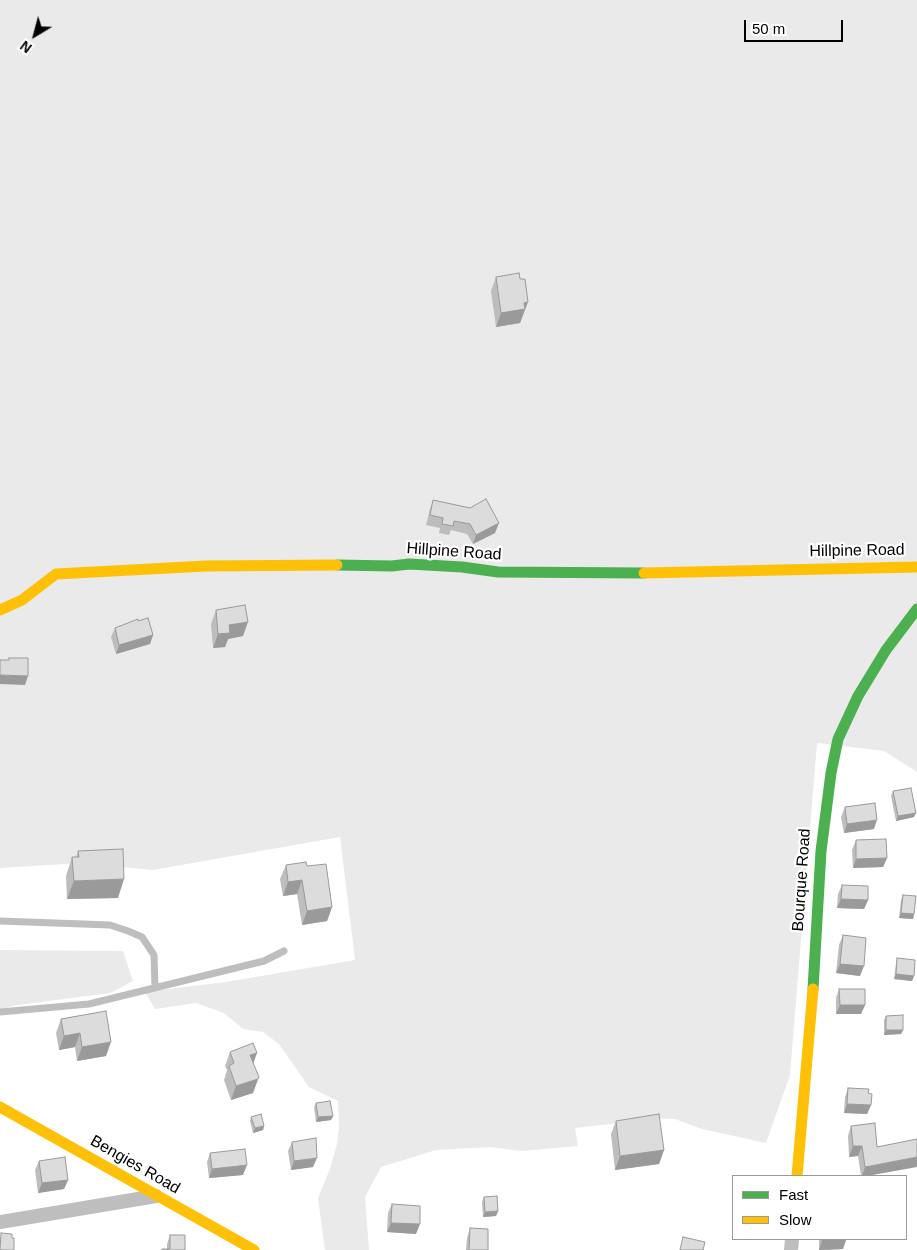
<!DOCTYPE html>
<html>
<head>
<meta charset="utf-8">
<style>
  body { margin:0 }
  #map { position:relative; width:917px; height:1250px; overflow:hidden; background:#fff; font-family:Arial,sans-serif }
  canvas { display:block }
  .legend { position:absolute; left:732px; top:1175px; width:175px; height:65px; box-sizing:border-box; background:#fff; border:1px solid #999; margin:0; padding:6px 9px; list-style:none; font-size:15px; color:#000 }
  .legend li { display:flex; align-items:center; gap:10px; height:25px }
  .legend b { width:25px; border:1px solid #999 }
  .north { position:absolute; left:10px; top:10px; width:50px; height:50px; -webkit-text-stroke:4px #fff; paint-order:stroke; rotate:217deg; font-size:14px; font-weight:700; line-height:20px; text-align:center; color:#000 }
  .north::after { content:''; display:block; margin:auto; width:18px; height:22px; background:#000; clip-path:polygon(50% 0,100% 100%,50% 72%,0 100%) }
  .scale { position:absolute; left:744px; top:20px; width:99px; height:22px; box-sizing:border-box; border:2px solid #000; border-top:0; padding-left:6px; font-size:15px; line-height:18px; white-space:nowrap; color:#000; -webkit-text-stroke:4px #fff; paint-order:stroke }
</style>
</head>
<body>
<div id="map">
<canvas width="917" height="1250"></canvas>
<ul class="legend">
<li><b style="height:6px;background:#4caf50"></b>Fast</li>
<li><b style="height:6px;background:#ffc107"></b>Slow</li>
</ul>
<div class="north">N</div>
<div class="scale">50 m</div>
</div>
<script>
const ctx = document.querySelector('canvas').getContext('2d');
ctx.lineJoin = 'round';
function paint(path, color) {
  ctx.fillStyle = color;
  ctx.fill(path, 'evenodd');
}
function toPath(rows) {
  const path = new Path2D();
  for (const r of rows) {
    path.moveTo(r[0], r[1]);
    for (let i = 2; i < r.length; i += 2) path.lineTo(r[i], r[i + 1]);
  }
  return path;
}
function stroke(path, color, width, dash) {
  ctx.strokeStyle = color;
  ctx.lineWidth = width;
  ctx.lineCap = dash ? 'butt' : 'round';
  ctx.setLineDash(dash || []);
  ctx.stroke(path);
}
function drawText(font, color, halo, rows, align = 'center') {
  ctx.font = font + ' Arial,sans-serif';
  ctx.lineWidth = 4.5;
  ctx.setLineDash([]);
  ctx.textBaseline = 'middle';
  ctx.strokeStyle = halo;
  ctx.fillStyle = color;
  for (const [text, x, y, turn = 0] of rows) {
    ctx.save();
    ctx.translate(x, y);
    ctx.rotate((+turn || 0) * Math.PI / 180);
    ctx.textAlign = isNaN(turn) ? turn : align;
    if (halo) ctx.strokeText(text, 0, 0);
    ctx.fillText(text, 0, 0);
    ctx.restore();
  }
}
const green = toPath([
  [0,0,917,0,917,772,884,751,817,743,790,1075,766,1143,702,1129,675,1119,647,1118,621,1123,575,1128,578,1146,522,1151,490,1147,436,1150,381,1167,365,1197,369,1250,325,1250,318,1198,330,1169,337,1144,339,1127,338,1101,309,1087,279,1044,263,1032,243,1029,224,1013,196,1003,155,1009,145,992,226,982,355,960,340,837,153,870,81,863,0,868],
  [0,950,123,951,133,981,110,993,18,1005,0,1009]
]);
const lane = toPath([
  [0,921,110,925,128,931,142,937,154,955,155,988],
  [0,1012,89,1004,264,961,284,951]
]);
const street = toPath([
  [0,1222,156,1196],
  [791,1250,792,1239]
]);
const fast = toPath([
  [337,565,392,566,409,564,462,567,498,572,644,573],
  [813,989,821,851,831,773,838,739,858,696,886,650,917,609]
]);
const slow = toPath([
  [644,573,917,567],
  [0,610,22,600,56,574,206,566,337,565],
  [0,1107,254,1250],
  [797,1176,813,989]
]);
const wall = toPath([
  [496,277,523,316,522,317,520,323,496,327,491,291],
  [433,500,495,533,473,544,467,534,451,530,449,535,439,533,440,528,426,525,430,509],
  [216,610,243,636,228,639,225,647,213,648,211,624],
  [138,621,153,635,150,644,116,654,111,637,115,628],
  [893,791,914,817,896,821,891,796],
  [845,807,874,829,844,833,841,817],
  [856,840,887,858,883,867,853,868,852,850],
  [78,851,118,898,67,899,66,876,72,857,76,857],
  [286,865,307,866,332,907,327,921,302,925,297,894,283,896,280,879],
  [842,885,868,900,864,909,837,908,838,894],
  [903,895,914,914,913,919,899,918,901,900],
  [843,935,860,976,836,973,839,945],
  [897,958,914,976,912,981,894,979,896,963],
  [839,989,865,1005,861,1014,836,1014,836,998],
  [106,1011,106,1056,77,1061,75,1047,59,1050,56,1033,61,1019],
  [886,1016,903,1030,901,1034,884,1035,884,1020],
  [230,1052,253,1063,253,1093,231,1100,224,1080,227,1070,225,1066],
  [848,1088,868,1093,871,1105,867,1114,844,1113,845,1097],
  [316,1103,333,1116,331,1120,316,1122,314,1107],
  [251,1117,264,1126,263,1130,253,1133,250,1121],
  [616,1121,664,1150,659,1164,615,1170,611,1134],
  [875,1123,867,1176,861,1176,858,1156,849,1157,848,1136,851,1126],
  [292,1142,313,1167,291,1170,288,1151],
  [210,1153,243,1175,209,1178,207,1162],
  [39,1161,68,1180,64,1189,38,1193,35,1170],
  [484,1197,498,1211,496,1216,483,1217,482,1202],
  [392,1204,416,1234,387,1232,388,1213],
  [470,1228,488,1250,466,1250,467,1238],
  [170,1235,185,1250,161,1250,162,1249,167,1249,167,1244],
  [819,1239,846,1239,843,1249,819,1250]
]);
const shadedWall = toPath([
  [528,302,520,323,496,327,501,313,524,303],
  [499,523,495,533,473,544,476,535],
  [248,622,243,636,228,639,225,647,213,648,218,634,229,625],
  [153,635,150,644,116,654,119,645],
  [0,675,28,676,25,685,0,684],
  [916,813,914,817,896,821,898,816],
  [877,820,874,829,844,833,847,824],
  [887,858,883,867,853,868,856,859],
  [124,879,118,898,67,899,74,881],
  [302,880,297,894,283,896,288,882],
  [841,899,868,900,864,909,837,908],
  [332,907,327,921,302,925,307,911],
  [901,913,914,914,913,919,899,918],
  [840,964,864,966,860,976,836,973],
  [896,974,914,976,912,981,894,979],
  [840,1005,865,1005,861,1014,836,1014],
  [886,1030,903,1030,901,1034,884,1035],
  [80,1033,75,1047,59,1050,64,1036],
  [111,1042,106,1056,77,1061,82,1047],
  [257,1053,252,1067,250,1055],
  [259,1077,253,1093,231,1100,236,1086],
  [847,1104,871,1105,867,1114,844,1113],
  [333,1116,331,1120,316,1122,318,1117],
  [264,1126,263,1130,253,1133,255,1128],
  [853,1146,862,1146,858,1156,849,1157],
  [664,1150,659,1164,615,1170,620,1156],
  [917,1157,917,1167,867,1176,862,1176,865,1167],
  [317,1158,313,1167,291,1170,294,1161],
  [247,1165,243,1175,209,1178,212,1169],
  [68,1180,64,1189,38,1193,42,1183],
  [498,1211,496,1216,483,1217,485,1212],
  [391,1223,420,1224,416,1234,387,1232],
  [822,1240,846,1240,843,1249,819,1250]
]);
const building = toPath([
  [519,273,520,279,525,279,528,302,524,303,525,309,501,313,496,277,519,273],
  [486,499,499,523,476,535,470,524,454,521,453,526,442,524,443,518,430,515,433,500,470,508,486,499],
  [245,605,248,622,229,625,230,633,218,634,216,610,245,605],
  [148,618,153,635,119,645,115,628,138,619,138,621,148,618],
  [9,658,28,658,28,676,0,675,0,660,9,660,9,658],
  [911,788,916,813,898,816,893,791,911,788],
  [875,803,877,820,847,824,845,807,875,803],
  [886,839,887,858,856,859,856,840,886,839],
  [123,849,124,879,74,881,72,857,79,857,78,851,123,849],
  [306,862,307,866,326,864,332,907,307,911,302,880,288,882,286,865,306,862],
  [842,885,868,886,868,900,841,899,842,885],
  [903,895,916,896,914,914,901,913,903,895],
  [843,935,866,938,864,966,840,964,843,935],
  [897,958,915,960,914,976,896,974,897,958],
  [839,989,865,989,865,1005,840,1005,839,989],
  [106,1011,111,1042,82,1047,80,1033,64,1036,61,1019,106,1011],
  [903,1015,903,1030,886,1030,886,1016,903,1015],
  [253,1043,257,1053,250,1055,259,1077,258,1079,236,1086,229,1066,234,1063,230,1052,253,1043],
  [848,1088,869,1089,868,1093,872,1094,871,1105,847,1104,848,1088],
  [330,1101,333,1116,318,1117,316,1103,330,1101],
  [261,1114,264,1126,255,1128,251,1117,261,1114],
  [659,1114,664,1150,620,1156,616,1121,659,1114],
  [875,1123,877,1147,917,1139,917,1157,865,1167,862,1146,853,1146,851,1126,875,1123],
  [316,1138,317,1158,294,1161,292,1142,316,1138],
  [245,1149,247,1165,212,1169,210,1153,245,1149],
  [65,1157,68,1180,42,1183,39,1161,65,1157],
  [497,1196,498,1211,485,1212,484,1197,497,1196],
  [392,1204,420,1206,420,1224,391,1223,392,1204],
  [470,1228,488,1229,488,1250,469,1250,470,1228],
  [1,1233,12,1234,12,1238,14,1238,14,1250,0,1250,1,1233],
  [170,1235,185,1235,185,1250,162,1250,162,1249,170,1249,170,1235],
  [683,1237,705,1242,703,1250,680,1250,683,1237],
  [822,1239,846,1239,846,1240,822,1240,822,1239]
]);
const streetNames = [
  ["Hillpine Road",857,551,-1],
  ["Hillpine Road",454,552,4],
  ["Bourque Road",802,880,-86],
  ["Bengies Road",135,1165,30]
];
paint(green, '#eaeaea');
stroke(lane, '#bebebe', 7);
stroke(street, '#bebebe', 14);
stroke(fast, '#4caf50', 11);
stroke(slow, '#ffc107', 11);
paint(wall, '#bdbdbd');
paint(shadedWall, '#9a9a9a');
paint(building, '#dcdcdc');
stroke(building, '#9a9a9a', 1);
drawText('16px', '#000', '#fff', streetNames);
</script>
</body>
</html>
